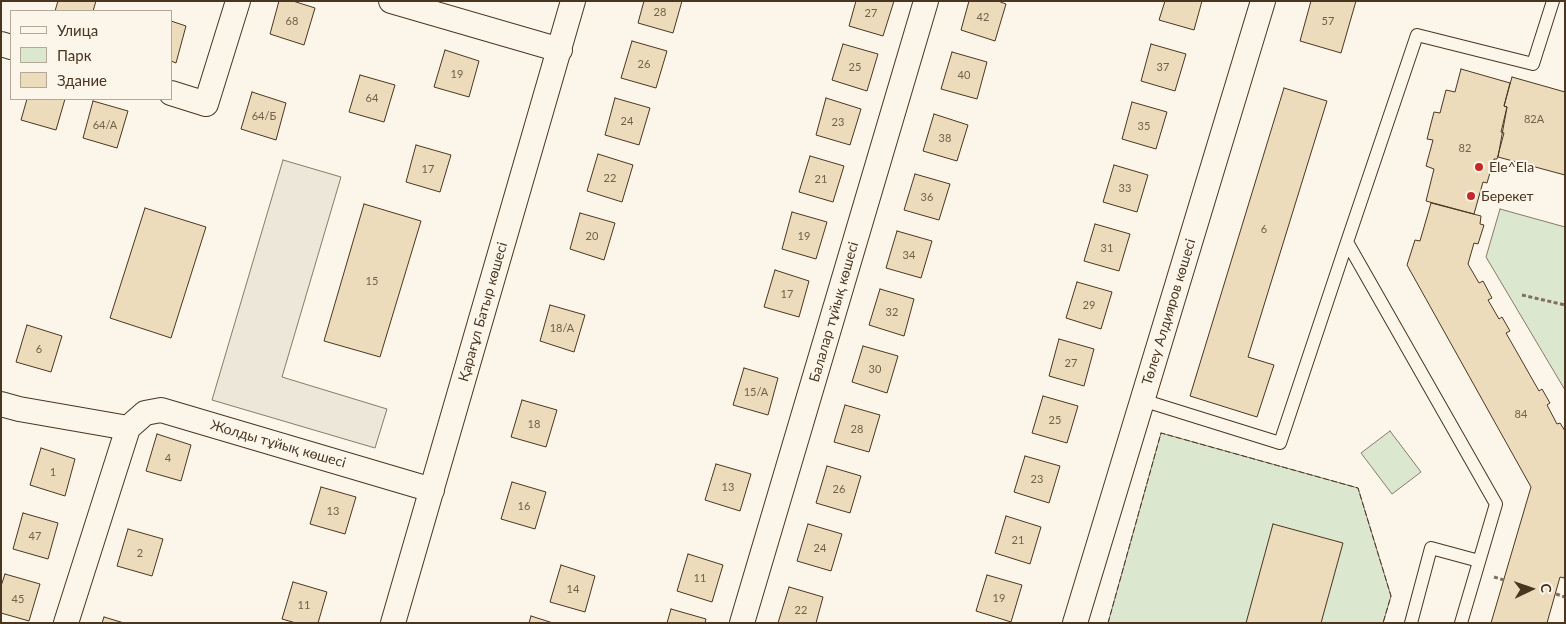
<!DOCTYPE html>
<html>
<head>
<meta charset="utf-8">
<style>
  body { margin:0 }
  #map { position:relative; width:1566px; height:624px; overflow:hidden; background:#fbf6e9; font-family:Lato,sans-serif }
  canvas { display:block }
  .frame { position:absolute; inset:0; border:2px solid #4a3520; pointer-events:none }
  .legend { position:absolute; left:10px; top:10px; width:162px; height:90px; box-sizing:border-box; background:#fbf6e9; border:1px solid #b4a999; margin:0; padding:6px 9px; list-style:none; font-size:15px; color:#4a3520 }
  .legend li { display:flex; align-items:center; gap:10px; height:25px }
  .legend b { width:25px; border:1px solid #b4a999 }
  .north { position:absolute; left:1506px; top:564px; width:50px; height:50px; -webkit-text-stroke:4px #fbf6e9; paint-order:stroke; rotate:87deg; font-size:14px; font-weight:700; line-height:20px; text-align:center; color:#4a3520 }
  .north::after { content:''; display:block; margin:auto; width:18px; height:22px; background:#4a3520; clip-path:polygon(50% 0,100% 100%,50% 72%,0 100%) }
</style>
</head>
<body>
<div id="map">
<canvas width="1566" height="624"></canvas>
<div class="frame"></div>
<ul class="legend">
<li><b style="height:6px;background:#fbf6e9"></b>Улица</li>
<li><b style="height:14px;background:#dce7d0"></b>Парк</li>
<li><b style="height:14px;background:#ecdcbc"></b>Здание</li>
</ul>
<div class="north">С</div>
</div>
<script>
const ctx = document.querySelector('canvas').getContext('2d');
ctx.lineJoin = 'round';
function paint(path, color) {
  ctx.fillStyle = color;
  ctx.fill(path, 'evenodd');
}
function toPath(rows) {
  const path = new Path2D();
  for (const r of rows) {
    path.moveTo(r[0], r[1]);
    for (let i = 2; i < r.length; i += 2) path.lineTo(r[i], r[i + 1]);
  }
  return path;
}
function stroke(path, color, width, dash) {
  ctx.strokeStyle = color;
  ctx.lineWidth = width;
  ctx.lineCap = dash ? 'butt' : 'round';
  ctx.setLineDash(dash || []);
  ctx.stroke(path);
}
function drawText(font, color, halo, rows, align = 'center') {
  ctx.font = font + ' Lato,sans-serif';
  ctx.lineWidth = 4;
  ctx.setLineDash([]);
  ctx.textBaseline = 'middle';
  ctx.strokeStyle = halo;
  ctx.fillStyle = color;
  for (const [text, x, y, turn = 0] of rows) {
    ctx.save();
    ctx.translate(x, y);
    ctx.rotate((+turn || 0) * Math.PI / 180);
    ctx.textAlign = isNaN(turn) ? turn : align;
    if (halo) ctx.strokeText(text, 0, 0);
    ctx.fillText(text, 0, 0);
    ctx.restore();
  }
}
const green = toPath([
  [1500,209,1565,227,1565,390,1486,257,1500,209],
  [1390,431,1421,472,1392,494,1361,453,1390,431],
  [1161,433,1358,488,1391,596,1383,623,1108,623,1161,433]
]);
const parking = toPath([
  [283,160,341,177,282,377,387,409,375,448,212,400,283,160]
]);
const building = toPath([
  [58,1,96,1,93,11,55,11,58,1],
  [279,1,293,1,315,8,304,45,270,34,279,1],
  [644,1,682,1,673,33,638,23,644,1],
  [856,1,894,1,883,36,849,26,856,1],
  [969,1,998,1,1006,4,995,41,961,30,969,1],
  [1165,1,1202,1,1194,30,1159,20,1165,1],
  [1311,1,1356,1,1341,53,1300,41,1311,1],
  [171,21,186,26,176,63,171,61,171,21],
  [632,41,667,51,656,88,621,78,632,41],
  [843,44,878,54,867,91,832,80,843,44],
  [1151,44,1186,54,1175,91,1141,81,1151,44],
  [445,50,479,61,469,97,434,87,445,50],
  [952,52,987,62,977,99,941,89,952,52],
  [1461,69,1510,83,1504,106,1507,107,1501,132,1504,133,1497,159,1494,159,1487,183,1483,182,1474,214,1426,201,1434,169,1426,166,1433,140,1427,139,1434,112,1440,113,1446,90,1455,92,1461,69],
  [360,75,395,85,384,122,349,112,360,75],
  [1512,77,1565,92,1565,175,1498,157,1507,107,1504,106,1512,77],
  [1284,88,1327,101,1248,357,1274,365,1257,417,1190,396,1284,88],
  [252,92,286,103,276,140,241,129,252,92],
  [615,98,650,108,639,145,605,135,615,98],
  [826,98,861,109,850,145,816,135,826,98],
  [27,99,65,99,56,130,21,120,27,99],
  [93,101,128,111,117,148,83,138,93,101],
  [1132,102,1167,112,1156,149,1122,139,1132,102],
  [934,114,968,125,957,161,923,151,934,114],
  [416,145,451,155,440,192,406,182,416,145],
  [598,154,633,165,622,202,587,191,598,154],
  [810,156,844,166,833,202,799,192,810,156],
  [1114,165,1148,175,1137,212,1103,202,1114,165],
  [915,174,950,184,939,220,904,210,915,174],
  [1431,203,1481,216,1480,224,1484,225,1478,244,1474,243,1468,264,1479,283,1483,281,1492,298,1488,300,1499,319,1502,317,1510,331,1506,333,1539,391,1542,389,1550,403,1547,405,1557,424,1560,423,1565,431,1565,574,1564,578,1560,577,1547,623,1491,623,1531,487,1407,265,1415,240,1420,241,1431,203],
  [364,204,421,221,380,357,324,341,364,204],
  [145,208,206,227,171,338,110,318,145,208],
  [792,212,827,222,816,259,782,249,792,212],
  [580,213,615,223,604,260,570,249,580,213],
  [1095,224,1130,234,1119,271,1084,261,1095,224],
  [897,231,932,241,921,278,886,268,897,231],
  [775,270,809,281,799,317,764,307,775,270],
  [1077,282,1112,292,1101,329,1066,318,1077,282],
  [880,289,914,299,904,336,869,325,880,289],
  [550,305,585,315,574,352,540,341,550,305],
  [27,325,62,336,51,372,16,362,27,325],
  [1059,339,1094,349,1084,386,1049,376,1059,339],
  [863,346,898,356,887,393,852,382,863,346],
  [744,368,778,378,768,415,733,405,744,368],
  [1043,396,1078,406,1067,443,1032,433,1043,396],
  [522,400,557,410,546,447,511,437,522,400],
  [845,405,880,415,869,452,834,442,845,405],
  [157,434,191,445,181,481,146,471,157,434],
  [41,448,75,459,65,496,30,485,41,448],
  [1025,456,1060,466,1049,503,1014,492,1025,456],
  [716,464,751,474,740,511,705,500,716,464],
  [827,466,861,476,850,513,816,503,827,466],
  [512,482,546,492,535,529,501,519,512,482],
  [321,487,356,497,345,534,310,524,321,487],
  [23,513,58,523,48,559,13,549,23,513],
  [1006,516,1041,527,1030,564,995,553,1006,516],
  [808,524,842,534,831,571,797,561,808,524],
  [1273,524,1343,543,1321,623,1246,623,1273,524],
  [128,529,163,539,152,576,117,566,128,529],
  [688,554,723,565,712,602,677,591,688,554],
  [561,565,595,576,585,612,550,602,561,565],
  [5,574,40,584,29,621,1,613,1,586,5,574],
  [987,575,1022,585,1011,622,976,611,987,575],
  [293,582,327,592,318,623,296,623,282,619,293,582],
  [789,587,823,597,816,623,778,623,789,587],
  [671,609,706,619,705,623,667,623,671,609],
  [531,616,553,623,529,623,531,616],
  [104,617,124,623,102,623,104,617]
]);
const path = toPath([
  [1522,295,1565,305],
  [1494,577,1504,580],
  [1556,594,1565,597]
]);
const service = toPath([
  [1142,400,1280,443,1347,242],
  [1411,623,1431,548,1479,561],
  [1461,623,1496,504,1347,242,1417,35,1533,64,1553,1]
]);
const minor = toPath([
  [391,1,560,50],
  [1,44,11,47],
  [171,93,206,104,238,1],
  [1,404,19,409,128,428,66,623],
  [128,428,145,413,161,410,432,490],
  [393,623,573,1],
  [742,623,926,1],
  [1075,623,1263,1]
]);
const fence = toPath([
  [1108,623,1161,433,1358,488,1391,596,1383,623]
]);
const markers = [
  [1479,167,5,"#c62828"],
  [1471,196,5,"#c62828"]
];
const numberNames = [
  ["28",660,12],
  ["27",871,13],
  ["42",983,17],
  ["68",292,21],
  ["57",1328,21],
  ["26",644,64],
  ["25",855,67],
  ["37",1163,67],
  ["19",457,74],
  ["40",964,75],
  ["64",372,98],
  ["64/Б",264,116],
  ["82А",1534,119],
  ["24",627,121],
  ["23",838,122],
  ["64/А",105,125],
  ["35",1144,126],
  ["38",945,138],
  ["82",1465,148],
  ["17",428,169],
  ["22",610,178],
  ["21",821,179],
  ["33",1125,188],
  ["36",927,197],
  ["6",1264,229],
  ["20",592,236],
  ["19",804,236],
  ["31",1107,248],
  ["34",909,255],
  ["15",372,281],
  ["17",787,294],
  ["29",1089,305],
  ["32",892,312],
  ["18/А",562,328],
  ["6",39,349],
  ["27",1071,363],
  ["30",875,369],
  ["15/А",756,392],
  ["84",1521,414],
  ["25",1055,420],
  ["18",534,424],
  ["28",857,429],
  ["4",168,458],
  ["1",53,472],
  ["23",1037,479],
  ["13",728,487],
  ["26",839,489],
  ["16",524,506],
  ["13",333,511],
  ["47",35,536],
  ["21",1018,540],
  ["24",820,548],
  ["2",140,553],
  ["11",700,578],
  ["14",573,589],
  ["19",999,598],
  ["45",18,599],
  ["11",304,605],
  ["22",801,610]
];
const poiNames = [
  ["Ele^Ela",1489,167],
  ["Берекет",1481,196]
];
const streetNames = [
  ["Қарағұл Батыр көшесі",483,312,-74],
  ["Балалар тұйық көшесі",834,312,-74],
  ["Төлеу Алдияров көшесі",1169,312,-73],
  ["Жолды тұйық көшесі",278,444,16]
];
paint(green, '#dce7d0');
stroke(green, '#887966', 1);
paint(parking, '#ede7d9');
stroke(parking, '#887966', 1);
paint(building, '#ecdcbc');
stroke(building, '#4a3520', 1);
stroke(service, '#4a3520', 14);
stroke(minor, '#4a3520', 26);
stroke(path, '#7f6f5c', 3, [4, 2.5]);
stroke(service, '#fbf6e9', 12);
stroke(minor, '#fbf6e9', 24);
stroke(fence, '#4a3520', 1, [6, 2.5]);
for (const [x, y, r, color] of markers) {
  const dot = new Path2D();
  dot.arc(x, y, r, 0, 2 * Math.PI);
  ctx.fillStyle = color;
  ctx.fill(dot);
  stroke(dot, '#fbf6e9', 2);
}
drawText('11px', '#725f47', null, numberNames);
drawText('14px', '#4a3520', '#fbf6e9', poiNames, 'left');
drawText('14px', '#4a3520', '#fbf6e9', streetNames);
</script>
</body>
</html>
